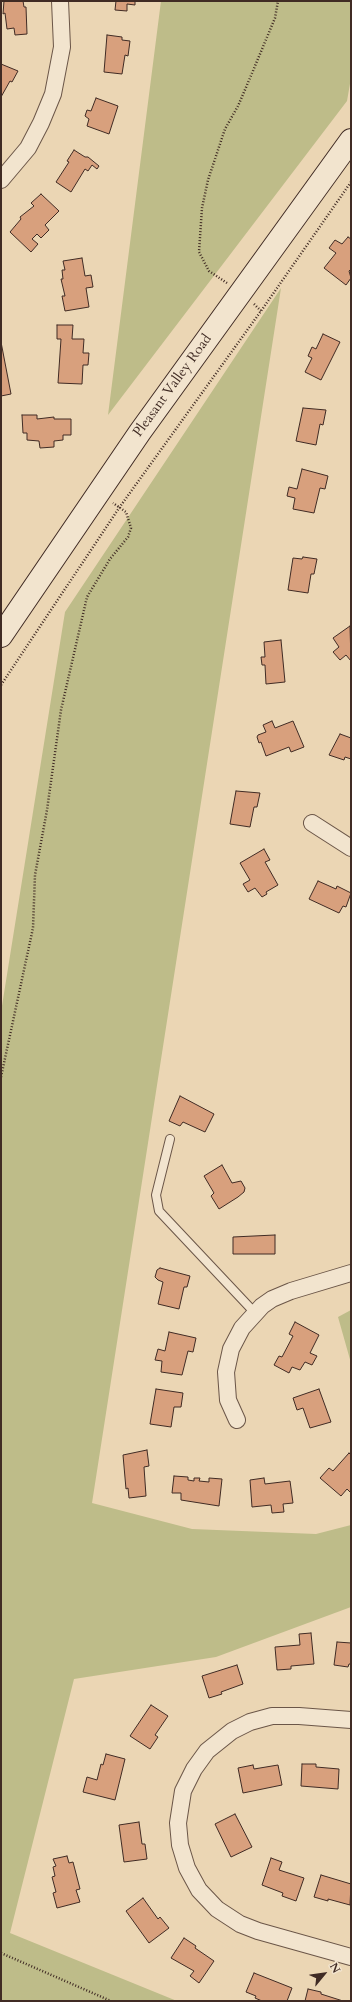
<!DOCTYPE html>
<html>
<head>
<meta charset="utf-8">
<style>
  body { margin:0 }
  #map { position:relative; width:352px; height:2002px; overflow:hidden; background:#ebd6b4; font-family:Cardo,serif }
  canvas { display:block }
  .frame { position:absolute; inset:0; border:2px solid #402b24; pointer-events:none }
  .north { position:absolute; left:304px; top:1954px; width:40px; height:40px; -webkit-text-stroke:3px #f2e4ce; paint-order:stroke; rotate:61deg; font-size:11px; font-weight:700; line-height:16px; text-align:center; color:#402b24 }
  .north::after { content:''; display:block; margin:auto; width:14px; height:18px; background:#402b24; clip-path:polygon(50% 0,100% 100%,50% 72%,0 100%) }
</style>
</head>
<body>
<div id="map">
<canvas width="352" height="2002"></canvas>
<div class="frame"></div>
<div class="north">N</div>
</div>
<script>
const ctx = document.querySelector('canvas').getContext('2d');
ctx.lineJoin = 'round';
function paint(path, color) {
  ctx.fillStyle = color;
  ctx.fill(path, 'evenodd');
}
function toPath(rows) {
  const path = new Path2D();
  for (const r of rows) {
    path.moveTo(r[0], r[1]);
    for (let i = 2; i < r.length; i += 2) path.lineTo(r[i], r[i + 1]);
  }
  return path;
}
function stroke(path, color, width, dash) {
  ctx.strokeStyle = color;
  ctx.lineWidth = width;
  ctx.lineCap = dash ? 'butt' : 'round';
  ctx.setLineDash(dash || []);
  ctx.stroke(path);
}
function drawText(font, color, halo, rows, align = 'center') {
  ctx.font = font + ' Cardo,serif';
  ctx.lineWidth = 3.5;
  ctx.setLineDash([]);
  ctx.textBaseline = 'middle';
  ctx.strokeStyle = halo;
  ctx.fillStyle = color;
  for (const [text, x, y, turn = 0] of rows) {
    ctx.save();
    ctx.translate(x, y);
    ctx.rotate((+turn || 0) * Math.PI / 180);
    ctx.textAlign = isNaN(turn) ? turn : align;
    if (halo) ctx.strokeText(text, 0, 0);
    ctx.fillText(text, 0, 0);
    ctx.restore();
  }
}
const green = toPath([
  [161,1,351,1,351,78,347,101,108,415],
  [281,288,92,1503,192,1529,316,1534,351,1525,351,1607,216,1657,74,1679,10,1933,177,2001,1,2001,1,1012,65,612],
  [351,1310,351,1363,338,1317]
]);
const building = toPath([
  [4,1,23,1,24,7,26,7,27,34,15,35,14,28,7,29,5,13,3,14,4,1],
  [116,1,135,1,135,5,127,4,127,11,115,10,116,1],
  [107,35,122,37,122,40,130,41,128,56,125,55,122,74,104,72,107,35],
  [1,64,18,71,12,82,10,81,1,97,1,64],
  [96,98,118,106,109,134,87,126,89,119,85,116,87,110,91,111,96,98],
  [74,150,85,157,88,157,99,166,97,169,92,165,88,171,85,169,71,192,56,182,69,162,67,161,74,150],
  [41,194,59,211,45,225,49,230,41,238,37,234,32,239,38,244,31,252,10,232,21,219,20,217,34,206,31,203,41,194],
  [348,237,351,239,351,269,349,271,351,278,346,285,324,268,336,253,329,248,335,240,342,244,348,237],
  [82,258,85,276,91,275,93,287,86,288,89,307,65,311,62,296,65,296,61,279,63,279,62,270,65,270,63,261,82,258],
  [57,325,73,325,72,339,84,339,83,353,89,353,88,365,83,365,82,384,58,383,61,339,57,339,57,325],
  [323,334,340,342,321,380,305,372,312,358,308,356,312,347,316,349,323,334],
  [1,342,11,394,1,396,1,342],
  [303,408,326,410,323,425,320,424,316,445,296,441,303,408],
  [22,415,37,415,37,419,54,417,54,419,71,419,71,435,63,435,63,440,54,441,54,447,40,448,39,441,27,440,27,433,23,433,22,415],
  [302,469,328,476,325,489,320,488,314,513,293,509,295,498,287,496,289,487,297,489,302,469],
  [303,557,317,559,314,574,311,574,308,593,288,590,293,558,302,559,303,557],
  [350,626,351,661,346,655,340,660,333,652,339,647,333,638,350,626],
  [281,640,285,682,266,684,265,665,262,665,261,657,265,657,264,642,281,640],
  [272,721,275,728,293,721,304,747,291,752,289,747,266,756,261,742,259,743,257,737,258,735,266,732,263,725,272,721],
  [340,734,351,738,351,759,345,757,344,760,329,755,340,734],
  [236,791,260,793,257,807,254,807,250,827,230,824,236,791],
  [264,849,270,860,265,862,278,885,266,892,267,894,262,897,255,888,248,892,243,884,250,880,240,863,264,849],
  [318,881,336,889,337,886,351,893,346,907,343,906,339,913,309,899,318,881],
  [180,1096,214,1114,205,1132,183,1122,180,1126,169,1121,180,1096],
  [222,1165,232,1183,241,1181,245,1188,244,1192,238,1197,219,1209,211,1196,214,1193,204,1176,222,1165],
  [275,1235,275,1254,233,1254,233,1237,275,1235],
  [160,1268,190,1276,187,1287,184,1287,179,1309,158,1304,163,1282,158,1280,155,1277,157,1270,160,1268],
  [295,1322,319,1335,310,1353,317,1356,312,1365,305,1362,300,1370,292,1367,289,1373,274,1365,279,1356,282,1357,293,1336,289,1334,295,1322],
  [169,1332,196,1338,193,1352,188,1351,182,1375,161,1372,162,1361,155,1360,158,1349,165,1351,169,1332],
  [156,1389,183,1393,181,1407,174,1407,171,1427,150,1424,156,1389],
  [319,1389,331,1422,310,1428,303,1408,297,1410,293,1398,319,1389],
  [147,1450,149,1466,144,1467,146,1496,129,1498,128,1488,126,1489,123,1455,147,1450],
  [349,1453,351,1455,351,1493,347,1489,341,1496,320,1478,329,1468,333,1471,349,1453],
  [174,1476,188,1477,188,1480,194,1481,194,1478,200,1478,199,1481,209,1482,209,1478,222,1479,219,1506,181,1500,181,1493,172,1493,174,1476],
  [264,1478,265,1484,290,1481,293,1503,283,1504,284,1512,272,1513,271,1505,252,1507,250,1480,264,1478],
  [311,1633,314,1664,291,1666,291,1669,277,1670,275,1647,300,1645,299,1634,311,1633],
  [337,1642,351,1643,351,1664,349,1664,348,1667,334,1665,337,1642],
  [237,1665,243,1684,221,1692,222,1694,209,1698,202,1676,237,1665],
  [151,1705,168,1716,155,1735,158,1737,150,1749,130,1736,151,1705],
  [106,1754,125,1759,115,1800,83,1792,87,1777,97,1780,101,1764,103,1765,106,1754],
  [302,1764,316,1764,316,1767,339,1769,338,1789,301,1786,302,1764],
  [253,1765,254,1769,278,1765,282,1785,243,1793,238,1768,253,1765],
  [235,1814,252,1847,231,1857,215,1824,235,1814],
  [139,1822,142,1844,145,1844,147,1859,124,1862,119,1825,139,1822],
  [67,1856,69,1863,73,1862,80,1889,76,1890,80,1902,57,1908,53,1893,56,1892,52,1877,55,1876,53,1867,56,1866,53,1859,67,1856],
  [271,1858,282,1862,279,1870,304,1878,296,1901,282,1896,283,1893,262,1885,271,1858],
  [321,1875,351,1884,350,1905,328,1899,328,1901,314,1897,321,1875],
  [143,1898,158,1919,160,1917,169,1928,149,1943,126,1911,143,1898],
  [184,1938,196,1946,195,1948,214,1961,199,1983,190,1976,194,1971,171,1958,184,1938],
  [254,1973,292,1988,287,2001,262,2001,255,1998,256,1996,246,1992,254,1973],
  [308,1989,321,1992,321,1994,343,2001,305,2001,308,1989]
]);
const path = toPath([
  [227,283,209,271,199,252,202,208,208,180,225,129,238,106,250,78,275,18,278,1],
  [254,304,261,311],
  [1,685,119,508,261,311,351,182],
  [1,1077,33,928,35,875,47,810,61,710,87,597,110,559,128,537,131,528,126,512,113,503],
  [1,1953,111,2001]
]);
const lane = toPath([
  [170,1139,156,1195,159,1211,255,1313]
]);
const street = toPath([
  [1,180,28,148,41,123,53,94,62,47,60,1],
  [312,823,351,848],
  [237,1420,228,1400,226,1372,231,1349,242,1328,262,1306,272,1299,291,1291,351,1273],
  [351,1720,299,1716,272,1716,250,1722,232,1731,207,1751,194,1769,183,1791,178,1823,180,1845,187,1868,199,1890,217,1909,240,1924,258,1931,351,1957]
]);
const secondary = toPath([
  [1,636,140,432,351,140]
]);
const streetNames = [
  ["Pleasant Valley Road",173,386,-54]
];
paint(green, '#bebc89');
paint(building, '#d8a07d');
stroke(building, '#402b24', 1);
stroke(lane, '#6b5648', 10);
stroke(street, '#6b5648', 18);
stroke(secondary, '#402b24', 24);
stroke(path, '#402b24', 2.5, [1, 2]);
stroke(lane, '#f2e4ce', 8);
stroke(street, '#f2e4ce', 16);
stroke(secondary, '#f2e4ce', 22);
drawText('14px', '#402b24', '#f2e4ce', streetNames);
</script>
</body>
</html>
